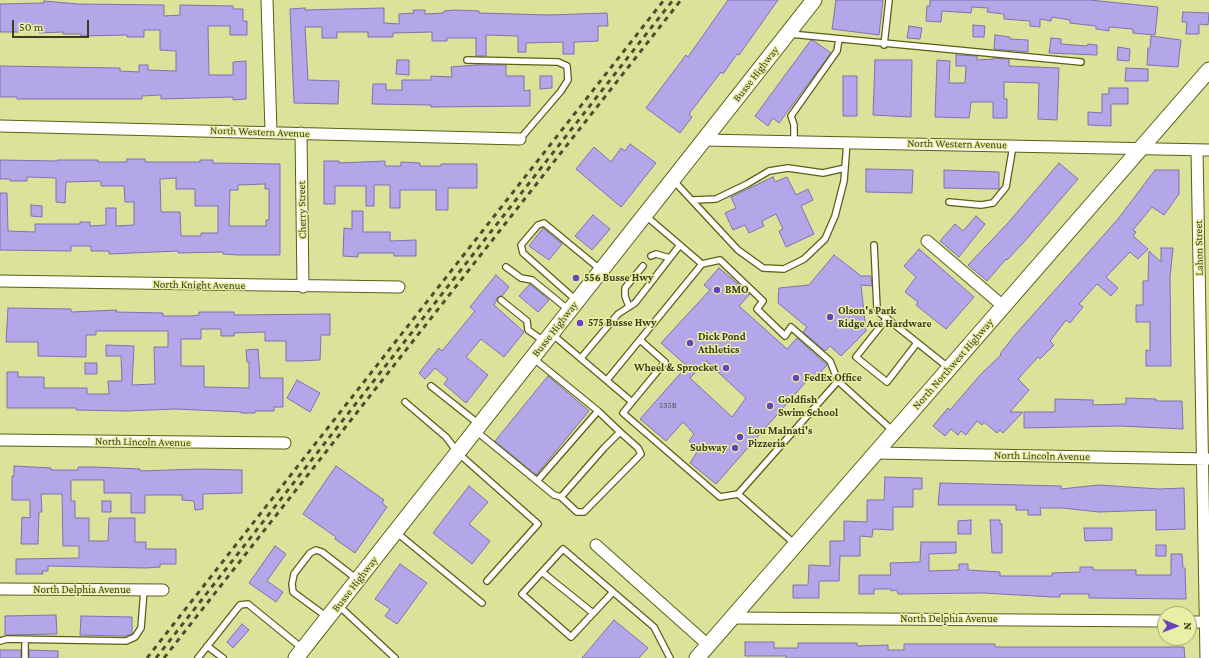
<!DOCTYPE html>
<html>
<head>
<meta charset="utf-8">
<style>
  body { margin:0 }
  #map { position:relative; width:1209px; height:658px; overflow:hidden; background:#dbe299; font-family:"Crimson Pro",serif }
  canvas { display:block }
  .north { position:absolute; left:1157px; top:606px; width:40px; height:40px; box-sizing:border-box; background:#e8f0a6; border:1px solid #a2a870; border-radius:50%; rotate:91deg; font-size:11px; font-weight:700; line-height:16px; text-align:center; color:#3a3d1f }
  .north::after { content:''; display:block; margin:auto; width:14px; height:18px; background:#6842bb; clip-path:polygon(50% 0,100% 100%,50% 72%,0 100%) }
  .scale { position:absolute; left:12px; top:20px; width:77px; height:18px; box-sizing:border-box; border:2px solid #3a3d1f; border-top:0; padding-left:5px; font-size:12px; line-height:14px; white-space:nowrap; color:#3a3d1f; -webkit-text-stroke:3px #e8f0a6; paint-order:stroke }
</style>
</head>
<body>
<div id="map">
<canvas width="1209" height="658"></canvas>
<div class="north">N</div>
<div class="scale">50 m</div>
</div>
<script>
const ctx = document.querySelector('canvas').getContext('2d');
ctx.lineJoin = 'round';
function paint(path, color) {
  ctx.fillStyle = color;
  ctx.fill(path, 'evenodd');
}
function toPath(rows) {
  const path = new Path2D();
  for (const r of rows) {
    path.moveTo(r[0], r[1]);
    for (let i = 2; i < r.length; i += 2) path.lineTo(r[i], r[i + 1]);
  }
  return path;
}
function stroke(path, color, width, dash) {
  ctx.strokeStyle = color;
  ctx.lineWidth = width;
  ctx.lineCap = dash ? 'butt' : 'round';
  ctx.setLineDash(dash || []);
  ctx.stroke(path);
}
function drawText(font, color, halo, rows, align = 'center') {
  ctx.font = font + ' "Crimson Pro",serif';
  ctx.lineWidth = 3;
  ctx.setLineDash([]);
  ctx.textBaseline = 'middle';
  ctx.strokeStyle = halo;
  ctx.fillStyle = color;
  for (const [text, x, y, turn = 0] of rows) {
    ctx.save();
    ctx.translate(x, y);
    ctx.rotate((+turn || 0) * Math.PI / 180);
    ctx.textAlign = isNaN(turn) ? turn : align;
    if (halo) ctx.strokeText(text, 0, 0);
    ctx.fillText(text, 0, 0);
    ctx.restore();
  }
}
const building = toPath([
  [728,0,778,0,739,55,737,54,723,74,721,72,689,114,692,117,680,133,646,108,686,55,688,57,728,0],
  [836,0,883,0,879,35,832,29,836,0],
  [930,0,1090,0,1158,7,1155,35,1133,33,1133,29,1109,27,1109,31,1096,29,1096,26,1070,23,1070,20,1052,17,1051,21,1040,19,1040,27,1030,26,1030,21,1004,19,1004,14,987,12,988,8,972,7,971,13,942,11,941,22,926,21,927,6,930,6,930,0],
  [44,1,78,4,164,5,164,16,180,15,180,5,233,6,233,9,243,9,243,21,247,21,247,35,230,35,230,26,208,26,209,75,233,75,233,62,246,61,246,99,233,100,233,97,161,99,161,95,142,96,142,99,17,99,17,97,0,97,0,66,120,68,120,71,139,72,139,65,148,65,148,70,176,71,176,51,160,50,160,30,144,30,144,37,127,37,127,35,81,36,81,34,63,34,63,32,39,33,39,27,19,27,19,32,0,32,0,4,44,3,44,1],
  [305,8,305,10,384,8,384,23,399,24,399,14,414,13,413,10,425,10,425,14,444,13,444,11,456,10,479,11,479,13,549,15,607,13,608,26,598,26,598,41,574,42,574,54,563,54,563,42,526,43,526,52,518,52,518,36,486,35,486,56,476,56,476,38,447,38,447,41,432,41,432,32,393,33,393,37,368,37,368,32,337,32,337,38,322,38,322,27,305,27,308,80,339,81,338,104,294,103,290,9,305,8],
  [1183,12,1209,13,1208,25,1199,24,1199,34,1186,34,1187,22,1182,22,1183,12],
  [973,25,985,26,984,37,973,37,973,25],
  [909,26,922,28,920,39,907,38,909,26],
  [995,35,1010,37,1010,39,1028,40,1028,52,994,49,995,35],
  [1151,36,1181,40,1178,67,1147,65,1148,48,1150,48,1151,36],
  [1051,38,1061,39,1061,44,1087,46,1088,44,1097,45,1097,55,1049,53,1051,38],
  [811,40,814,41,831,53,779,123,773,118,768,126,755,116,811,40],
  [1118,47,1130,49,1129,61,1117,60,1118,47],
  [956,55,977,56,977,60,993,59,993,58,1009,59,1009,66,1059,68,1057,120,1038,119,1039,83,1004,82,1004,99,1007,99,1007,118,993,118,993,102,971,102,969,118,935,117,937,60,950,61,949,83,965,83,966,66,956,66,956,55],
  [397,60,409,60,409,75,396,74,397,60],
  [875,60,912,60,911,117,873,115,875,60],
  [476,65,506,65,506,76,524,76,524,91,530,90,530,106,431,107,431,105,372,104,373,84,386,84,386,90,402,90,402,80,431,80,431,76,452,77,451,67,476,65],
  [1126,68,1148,69,1148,81,1125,81,1126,68],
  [540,76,552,76,552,88,540,89,540,76],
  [843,76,857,76,857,116,843,116,843,76],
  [1109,88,1128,88,1128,104,1111,104,1111,126,1088,125,1088,112,1102,113,1102,94,1109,94,1109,88],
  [630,144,656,163,621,207,576,169,594,147,611,162,621,148,625,151,630,144],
  [127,159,145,159,145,162,200,162,200,160,213,160,213,163,280,164,280,255,238,255,223,254,223,252,178,253,178,251,109,254,109,251,91,251,91,246,71,246,71,251,0,250,0,193,7,193,8,231,35,232,35,224,80,224,80,222,90,222,90,226,106,225,106,208,116,208,116,226,134,225,134,202,125,202,124,186,101,186,101,181,66,182,65,203,56,202,56,178,27,177,27,181,10,181,10,179,0,179,0,160,57,161,57,160,98,160,98,162,127,162,127,159],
  [176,178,176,189,195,189,195,206,218,206,218,233,201,233,201,236,181,236,180,212,161,212,160,179,176,178],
  [265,184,265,189,269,189,269,220,266,220,266,226,229,226,230,190,238,190,238,185,265,184],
  [324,161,339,161,339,163,385,161,385,166,401,166,401,162,420,163,420,166,441,166,441,164,477,164,477,188,448,188,448,210,436,210,436,190,400,190,400,208,390,208,390,185,374,185,374,206,366,206,366,186,335,186,335,204,324,204,324,161],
  [1059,163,1078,179,1024,242,1007,260,1006,259,987,281,968,265,1008,223,1059,163],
  [866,169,913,170,912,193,866,192,866,169],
  [944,170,999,172,999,189,944,188,944,170],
  [1155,170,1179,170,1179,194,1164,215,1152,207,1133,230,1136,232,1133,236,1148,249,1138,259,1130,252,1106,277,1118,288,1111,296,1097,284,1079,304,1083,307,1070,323,1066,320,1050,341,1054,345,1040,359,1038,357,1018,379,1029,390,1010,412,1023,412,1003,433,1000,430,997,433,984,422,982,425,977,421,966,435,961,431,958,435,951,429,945,436,933,426,948,408,950,410,981,374,1001,355,1000,354,1015,335,1118,219,1155,170],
  [773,177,775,182,787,177,796,195,808,189,813,200,801,206,814,234,786,247,779,231,783,229,776,214,762,221,764,226,749,233,745,225,733,230,725,213,736,208,731,197,773,177],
  [31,205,42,206,42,217,31,216,31,205],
  [352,211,363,211,363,232,390,232,390,241,416,240,416,256,394,256,394,253,358,253,358,257,343,256,344,228,352,229,352,211],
  [593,215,610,229,592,250,575,236,593,215],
  [976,216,985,224,959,257,940,241,955,224,963,231,976,216],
  [543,228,562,244,549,260,529,246,543,228],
  [1161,248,1173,248,1170,277,1171,366,1146,366,1146,350,1150,351,1150,322,1136,322,1136,305,1143,305,1143,281,1148,281,1149,251,1161,262,1161,248],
  [919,249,974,297,946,329,916,305,918,302,905,292,916,277,904,266,919,249],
  [834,255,861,276,871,276,872,286,861,285,866,331,841,356,830,346,825,351,803,332,807,327,778,303,779,288,809,285,834,255],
  [719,268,750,294,739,306,787,349,797,338,827,365,816,377,812,375,716,484,690,463,699,449,689,441,694,434,683,422,666,441,640,419,687,366,661,343,710,290,704,285,719,268],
  [706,361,746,398,732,417,690,378,706,361],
  [496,275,509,287,502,296,498,297,494,305,524,332,504,357,481,339,466,357,488,375,466,403,444,384,448,379,435,368,425,379,419,373,439,348,442,351,475,311,470,307,496,275],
  [530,284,549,300,538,312,519,296,530,284],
  [8,308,71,309,71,312,117,310,116,312,163,313,163,316,192,316,199,315,199,312,234,312,234,315,330,314,330,335,321,335,320,360,299,361,286,361,286,341,265,341,265,332,234,333,234,336,221,336,221,329,201,329,201,339,181,339,181,366,204,366,204,387,249,388,249,362,247,362,246,350,258,349,260,378,283,378,283,407,274,407,274,411,255,411,255,413,241,413,241,412,175,409,126,411,76,410,76,408,7,408,7,372,18,372,18,377,44,377,44,388,87,388,87,394,109,394,108,381,122,381,121,356,106,356,106,345,134,346,132,385,155,384,154,347,168,347,168,331,96,331,96,335,86,335,86,357,38,356,38,342,6,342,8,308],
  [85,363,97,363,97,374,85,374,85,363],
  [548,376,589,411,536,475,495,441,548,376],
  [297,380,320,393,310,412,287,398,297,380],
  [1126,398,1156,399,1156,401,1182,401,1183,429,1120,426,1024,428,1024,412,1055,412,1055,399,1093,400,1093,405,1126,404,1126,398],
  [14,466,51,468,51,470,78,470,78,467,94,467,140,469,140,471,199,469,242,470,242,493,203,494,203,509,195,510,194,501,182,500,182,495,145,495,145,513,131,513,131,493,104,493,104,480,71,480,71,501,75,501,75,518,89,518,89,541,108,541,109,518,135,518,135,542,146,542,146,549,176,549,176,564,160,564,160,567,146,568,48,566,48,571,42,571,43,574,16,574,16,559,79,558,79,546,63,546,62,494,41,494,42,512,39,512,38,544,21,544,22,517,30,518,30,500,12,500,12,476,14,476,14,466],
  [336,466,384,500,382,503,387,507,355,553,335,539,336,537,303,514,336,466],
  [885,477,922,478,922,489,913,489,913,507,893,507,893,530,873,529,872,537,860,536,860,556,840,556,839,581,819,581,819,598,793,598,793,585,808,585,809,565,830,566,830,541,844,541,844,521,867,522,867,500,884,500,885,477],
  [940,483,1061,486,1061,489,1099,485,1159,489,1184,488,1185,529,1156,530,1156,510,1099,512,1063,508,1040,508,1041,515,1028,515,1028,510,1016,510,1016,505,938,505,940,483],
  [469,486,488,502,469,524,490,541,472,564,433,533,469,486],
  [102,501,111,501,111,512,102,512,102,501],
  [971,520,971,534,958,534,958,521,971,520],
  [990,520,1000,520,1000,524,1002,524,1002,553,992,553,990,520],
  [1084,528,1112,528,1112,540,1085,541,1084,528],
  [921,542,956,542,956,553,929,554,929,571,959,570,959,564,968,564,968,570,1000,572,1000,576,1052,576,1052,573,1080,572,1080,567,1093,567,1093,570,1136,570,1136,575,1171,575,1171,554,1182,554,1183,568,1185,568,1186,599,1089,598,1089,594,1060,594,1060,597,1053,597,983,593,898,594,897,590,891,591,891,589,874,589,874,594,859,594,859,575,891,575,890,563,920,562,921,542],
  [1156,545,1166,545,1166,556,1156,556,1156,545],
  [275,546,286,554,267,581,283,592,276,602,249,583,275,546],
  [400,564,427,583,397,624,385,616,390,609,375,599,400,564],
  [56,615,57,634,5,635,5,616,56,615],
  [81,616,132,617,132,634,126,636,80,635,81,616],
  [614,620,648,648,639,658,582,658,614,620],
  [242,624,249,630,233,648,227,642,242,624],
  [745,642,774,642,774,648,798,648,798,643,857,643,857,646,888,645,888,650,904,650,904,644,995,644,995,647,1184,647,1185,658,786,658,786,656,745,656,745,642],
  [0,650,21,650,21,658,0,658,0,650],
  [29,650,58,651,58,658,29,658,29,650]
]);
const service = toPath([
  [790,34,1081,62],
  [884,45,889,0],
  [467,60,558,62,567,66,568,80,561,91,520,139],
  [794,141,794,125,791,116,837,51,839,39],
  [673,180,738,250,763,268,784,269,804,259,825,239,835,216,844,181,847,142],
  [693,200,716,199,747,184,769,171,788,168,823,173,845,168],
  [949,202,981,205,993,203,1006,187,1013,146],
  [646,216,702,264],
  [874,245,877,308,880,313,949,368],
  [651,256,656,254,670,258],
  [506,267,521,278,532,280,570,311],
  [501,300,527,321,528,330,545,342],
  [577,301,523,253,521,245,538,225,544,223,601,270],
  [629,307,625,296,625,288,643,266],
  [887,318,856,357,887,382,917,343],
  [552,334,632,402,623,413,720,497,738,494,796,545],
  [533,358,598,411,620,432],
  [581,358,618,314,635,303,680,245],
  [607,380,702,264,720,260,763,301,757,309,785,336,791,327,830,361,838,381],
  [431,386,480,425],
  [405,402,446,437,458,453,538,524,487,581],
  [632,402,665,362,640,340],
  [476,431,554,495,561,497,577,512,584,512,641,454,638,448,620,432,604,448,561,497],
  [537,481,598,411],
  [738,494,838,381,893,431],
  [396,532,482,603],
  [542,572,593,613],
  [613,592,571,637,522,594,563,549,654,627,670,658],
  [338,605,395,658],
  [327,617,293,592,292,584,294,574,310,553,316,550,322,552,358,580],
  [0,641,7,639,126,641,135,637,141,628,144,590],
  [207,646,223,658],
  [25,658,25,641],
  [198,658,240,605,248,604,303,649]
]);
const minor = toPath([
  [267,0,271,132],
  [0,126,520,139],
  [301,133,303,287],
  [704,140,1209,150],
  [1197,150,1206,658],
  [927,241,1003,306],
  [0,281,399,287],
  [0,440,285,443],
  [876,453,1209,459],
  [596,545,708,645],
  [0,589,163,590],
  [732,618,1165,621],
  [1189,622,1209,622]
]);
const secondary = toPath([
  [296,658,814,0],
  [697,658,1209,70]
]);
const rail = toPath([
  [147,658,664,0],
  [156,658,673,0],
  [164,658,681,0]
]);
const markers = [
  [576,278,4,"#6842bb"],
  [717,290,4,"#6842bb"],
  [830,317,4,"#6842bb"],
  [580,323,4,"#6842bb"],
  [690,343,4,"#6842bb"],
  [726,368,4,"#6842bb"],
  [796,378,4,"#6842bb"],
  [770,406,4,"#6842bb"],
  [740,437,4,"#6842bb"],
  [735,448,4,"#6842bb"]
];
const numberNames = [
  ["535B",668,405]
];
const streetNames = [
  ["Busse Highway",756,74,-52],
  ["North Western Avenue",260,132,2],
  ["North Western Avenue",957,144,1],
  ["Cherry Street",302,210,-91],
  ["Lahon Street",1199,248,-91],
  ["North Knight Avenue",199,285,1],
  ["Busse Highway",555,329,-52],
  ["North Northwest Highway",953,364,-49],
  ["North Lincoln Avenue",143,442,1],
  ["North Lincoln Avenue",1042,456,1],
  ["Busse Highway",355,584,-52],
  ["North Delphia Avenue",82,590],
  ["North Delphia Avenue",949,619]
];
const poiNames = [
  ["556 Busse Hwy",584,278],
  ["BMO",725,290],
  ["Olson's Park",838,311],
  ["Ridge Ace Hardware",838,324],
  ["575 Busse Hwy",588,323],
  ["Dick Pond",698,337],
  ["Athletics",698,350],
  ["Wheel & Sprocket",718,368,"right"],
  ["FedEx Office",804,378],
  ["Goldfish",778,400],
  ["Swim School",778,413],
  ["Lou Malnati's",748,431],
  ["Pizzeria",748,444],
  ["Subway",727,448,"right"]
];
paint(building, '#b3a6e9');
stroke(building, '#7f72b0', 1);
stroke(service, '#5b5f14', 8);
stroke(minor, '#5b5f14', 13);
stroke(secondary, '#5b5f14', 17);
stroke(service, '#fff', 5.5);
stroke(minor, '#fff', 11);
stroke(secondary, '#fff', 15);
stroke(rail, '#4d502d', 3, [5, 5]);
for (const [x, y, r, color] of markers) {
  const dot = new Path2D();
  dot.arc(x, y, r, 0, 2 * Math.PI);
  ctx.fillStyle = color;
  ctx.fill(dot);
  stroke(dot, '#e8f0a6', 1.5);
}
drawText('9px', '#585752', null, numberNames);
drawText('11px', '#3a3d1f', '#e8f0a6', streetNames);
drawText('bold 11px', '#3a3d1f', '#e8f0a6', poiNames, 'left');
</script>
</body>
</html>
